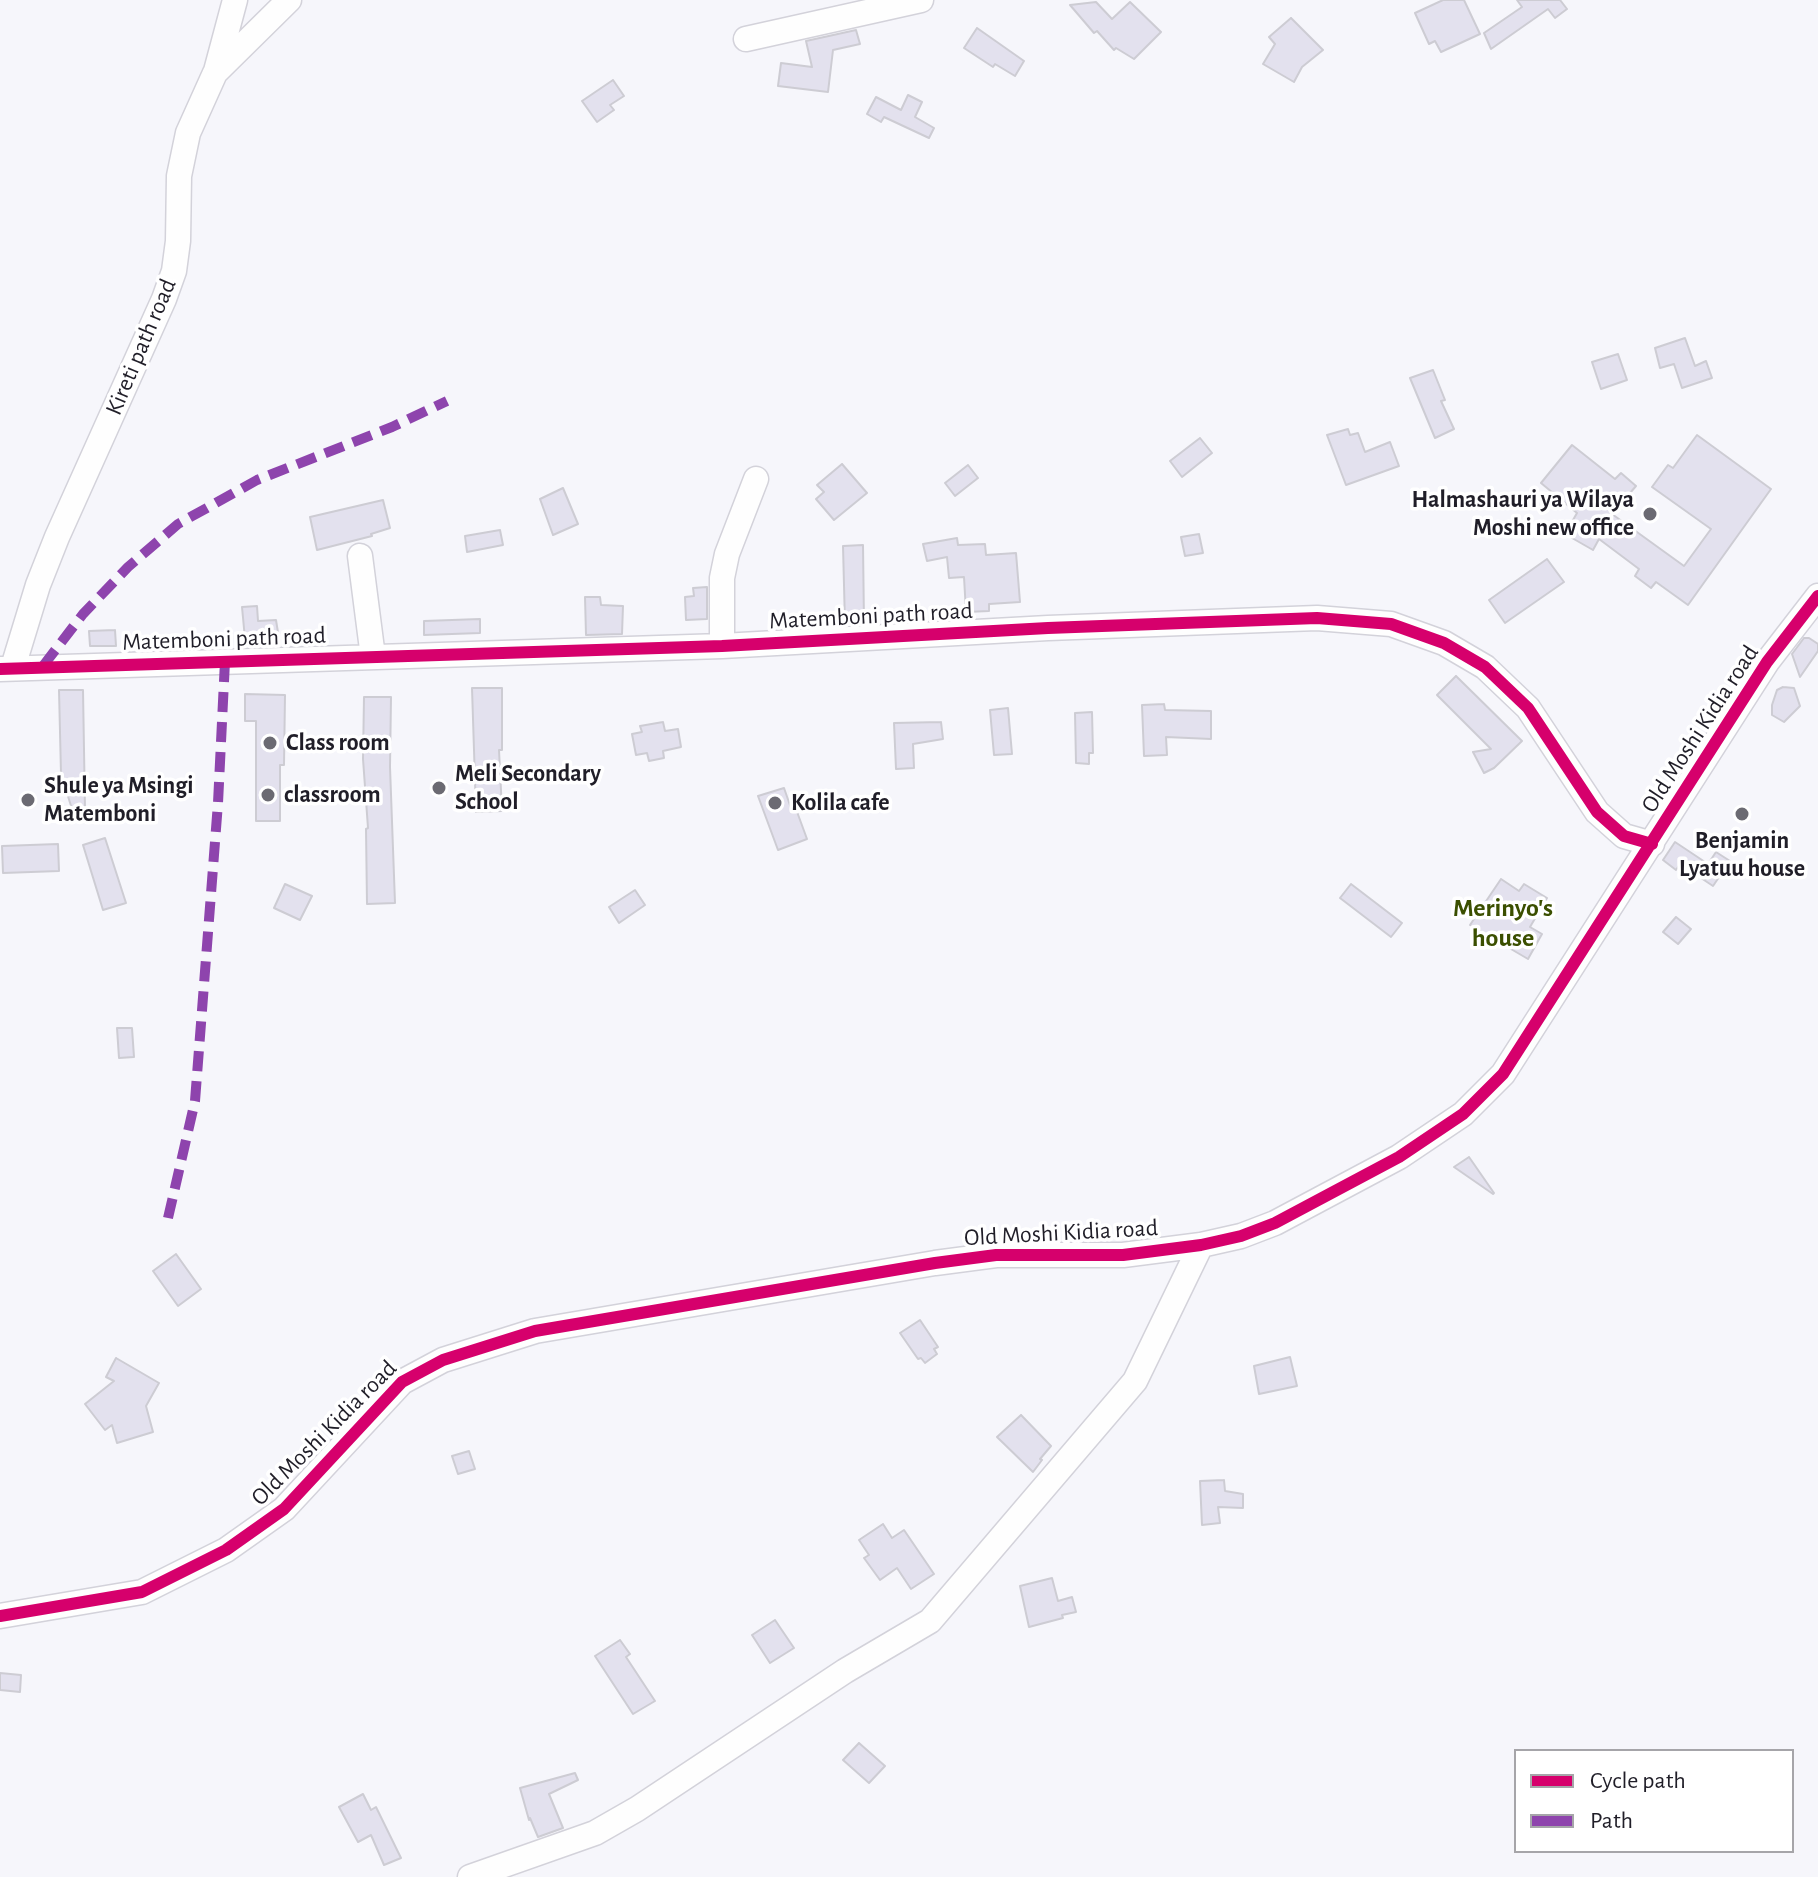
<!DOCTYPE html>
<html>
<head>
<meta charset="utf-8">
<style>
  body { margin:0 }
  #map { position:relative; width:1818px; height:1877px; overflow:hidden; background:#f6f6fb; font-family:"Alegreya Sans",sans-serif }
  canvas { display:block }
  .legend { position:absolute; left:1514px; top:1749px; width:280px; height:104px; box-sizing:border-box; background:#fff; border:2px solid #a6a5a9; margin:0; padding:10px 14px; list-style:none; font-size:24px; color:#201e28 }
  .legend li { display:flex; align-items:center; gap:16px; height:40px }
  .legend b { width:40px; border:2px solid #a6a5a9 }
</style>
</head>
<body>
<div id="map">
<canvas width="1818" height="1877"></canvas>
<ul class="legend">
<li><b style="height:10px;background:#d6006c"></b>Cycle path</li>
<li><b style="height:10px;background:#8e44ad"></b>Path</li>
</ul>
</div>
<script>
const ctx = document.querySelector('canvas').getContext('2d');
ctx.lineJoin = 'round';
function paint(path, color) {
  ctx.fillStyle = color;
  ctx.fill(path, 'evenodd');
}
function toPath(rows) {
  const path = new Path2D();
  for (const r of rows) {
    path.moveTo(r[0], r[1]);
    for (let i = 2; i < r.length; i += 2) path.lineTo(r[i], r[i + 1]);
  }
  return path;
}
function stroke(path, color, width, dash) {
  ctx.strokeStyle = color;
  ctx.lineWidth = width;
  ctx.lineCap = dash ? 'butt' : 'round';
  ctx.setLineDash(dash || []);
  ctx.stroke(path);
}
function drawText(font, color, halo, rows, align = 'center') {
  ctx.font = font + ' "Alegreya Sans",sans-serif';
  ctx.lineWidth = 7;
  ctx.setLineDash([]);
  ctx.textBaseline = 'middle';
  ctx.strokeStyle = halo;
  ctx.fillStyle = color;
  for (const [text, x, y, turn = 0] of rows) {
    ctx.save();
    ctx.translate(x, y);
    ctx.rotate((+turn || 0) * Math.PI / 180);
    ctx.textAlign = isNaN(turn) ? turn : align;
    if (halo) ctx.strokeText(text, 0, 0);
    ctx.fillText(text, 0, 0);
    ctx.restore();
  }
}
const building = toPath([
  [1443,0,1464,0,1480,34,1441,52,1435,41,1429,44,1415,13,1443,0],
  [1517,0,1560,0,1567,9,1555,18,1548,9,1491,49,1484,33,1522,7,1517,0],
  [1096,2,1112,19,1130,2,1161,32,1134,59,1116,48,1114,50,1097,31,1094,33,1070,5,1096,2],
  [1291,18,1323,50,1302,67,1294,82,1263,64,1275,44,1269,37,1291,18],
  [977,28,1024,61,1015,76,995,64,993,67,964,48,977,28],
  [856,30,860,44,833,50,828,92,778,86,781,63,812,67,806,41,856,30],
  [613,80,624,96,610,105,614,110,597,122,582,101,613,80],
  [908,95,922,102,915,117,934,128,929,138,884,117,881,122,867,114,876,97,901,110,908,95],
  [1685,338,1695,366,1706,361,1712,378,1682,388,1674,364,1660,368,1655,348,1685,338],
  [1618,354,1627,380,1601,389,1592,362,1618,354],
  [1433,370,1445,400,1441,401,1454,429,1435,438,1410,378,1433,370],
  [1348,429,1350,435,1358,433,1365,452,1390,442,1399,466,1346,485,1327,435,1348,429],
  [1697,435,1771,489,1688,605,1656,582,1651,588,1635,576,1639,569,1599,539,1593,550,1565,534,1577,513,1541,483,1572,445,1615,479,1621,473,1636,486,1612,514,1684,566,1711,529,1652,487,1668,465,1673,468,1697,435],
  [1200,438,1212,453,1182,477,1170,461,1200,438],
  [842,464,867,493,834,520,816,499,824,492,817,485,842,464],
  [968,465,978,478,955,496,945,483,968,465],
  [563,488,578,524,553,535,540,499,563,488],
  [383,500,390,528,371,534,372,536,317,550,310,517,383,500],
  [500,530,503,545,467,552,465,536,500,530],
  [1199,534,1203,553,1185,556,1181,537,1199,534],
  [957,538,958,545,985,544,986,555,1016,553,1020,602,989,604,989,611,966,612,964,577,949,578,947,557,927,561,923,544,957,538],
  [863,545,864,623,845,624,843,546,863,545],
  [1547,559,1564,582,1505,623,1489,600,1547,559],
  [707,587,707,619,686,620,685,597,694,596,693,588,707,587],
  [585,597,600,597,601,605,623,606,622,634,586,635,585,597],
  [257,606,258,621,276,620,280,645,258,646,257,638,245,639,242,607,257,606],
  [480,619,480,633,424,635,424,621,480,619],
  [115,630,116,646,90,646,89,631,115,630],
  [1804,638,1809,638,1818,644,1818,651,1800,677,1792,654,1804,638],
  [1456,676,1522,741,1494,768,1484,773,1473,752,1491,749,1437,695,1456,676],
  [1783,687,1794,688,1800,706,1784,722,1772,715,1772,705,1777,690,1783,687],
  [472,688,502,688,502,750,499,750,502,811,476,812,472,688],
  [59,690,83,690,85,809,72,809,61,774,59,690],
  [245,694,285,695,284,765,280,765,280,821,256,821,256,721,245,721,245,694],
  [364,697,391,697,390,767,395,903,367,904,366,829,368,828,363,759,364,697],
  [1164,704,1165,710,1211,711,1211,739,1166,737,1167,755,1144,756,1142,705,1164,704],
  [1008,708,1012,754,994,755,990,710,1008,708],
  [1092,712,1093,753,1089,753,1089,764,1076,763,1075,713,1092,712],
  [663,722,665,731,678,729,681,747,663,751,664,758,649,761,647,753,636,755,632,734,642,732,640,726,663,722],
  [941,722,943,739,913,744,914,768,896,769,894,723,941,722],
  [784,788,792,811,796,809,807,839,778,850,758,796,784,788],
  [105,838,126,903,103,910,83,845,105,838],
  [1675,842,1708,864,1716,852,1730,861,1713,886,1680,864,1676,870,1663,860,1675,842],
  [58,844,59,871,3,873,2,846,58,844],
  [1501,879,1519,891,1524,884,1547,898,1530,927,1542,934,1528,959,1470,925,1501,879],
  [285,884,312,896,300,920,274,908,285,884],
  [1351,884,1402,923,1391,937,1340,898,1351,884],
  [635,890,645,905,619,923,609,907,635,890],
  [1676,917,1691,929,1678,944,1663,932,1676,917],
  [117,1028,132,1028,134,1057,119,1058,117,1028],
  [1469,1157,1494,1193,1493,1194,1454,1167,1469,1157],
  [176,1254,201,1289,178,1306,153,1271,176,1254],
  [920,1320,938,1347,934,1349,937,1354,925,1363,921,1358,918,1359,900,1333,920,1320],
  [1290,1357,1297,1386,1259,1394,1254,1366,1290,1357],
  [116,1358,159,1383,146,1406,153,1432,117,1443,112,1425,105,1430,85,1404,114,1381,106,1377,116,1358],
  [1021,1415,1051,1446,1040,1459,1042,1460,1033,1472,997,1437,1021,1415],
  [469,1451,475,1469,458,1474,452,1456,469,1451],
  [1224,1480,1225,1491,1243,1494,1243,1508,1218,1507,1220,1523,1202,1525,1200,1481,1224,1480],
  [883,1524,892,1538,904,1530,934,1574,911,1589,897,1568,880,1580,864,1558,869,1555,859,1540,883,1524],
  [1052,1578,1058,1601,1072,1597,1076,1612,1062,1615,1063,1618,1029,1627,1020,1586,1052,1578],
  [775,1620,794,1648,770,1663,752,1635,775,1620],
  [620,1640,630,1654,626,1657,655,1701,633,1714,595,1656,620,1640],
  [0,1673,21,1675,20,1692,0,1690,0,1673],
  [859,1743,885,1766,869,1783,843,1760,859,1743],
  [575,1773,578,1780,549,1794,563,1828,538,1837,530,1818,529,1820,520,1788,575,1773],
  [363,1794,371,1810,376,1807,401,1858,384,1865,371,1835,358,1842,339,1807,363,1794]
]);
const minor = toPath([
  [746,39,921,0],
  [216,71,235,0],
  [360,556,373,657],
  [722,646,722,578,727,554,756,479],
  [13,667,38,585,57,537,164,299,174,271,178,241,179,176,188,133,215,73,289,0],
  [0,669,722,646,1048,628,1317,618,1391,624,1444,643,1485,667,1528,708,1597,812,1624,836,1652,844],
  [0,1616,142,1592,226,1550,284,1509,402,1382,443,1360,535,1331,935,1263,996,1255,1123,1255,1201,1245,1241,1236,1275,1223,1399,1157,1463,1114,1503,1074,1767,662,1818,596],
  [470,1877,595,1833,637,1809,845,1671,930,1621,1135,1381,1201,1245]
]);
const quiet = toPath([
  [43,666,83,614,128,567,178,524,257,480,392,427,447,401],
  [168,1218,195,1101,218,803,225,661]
]);
const cycleway = toPath([
  [0,669,722,646,1048,628,1317,618,1391,624,1444,643,1485,667,1528,708,1597,812,1624,836,1652,844],
  [0,1616,142,1592,226,1550,284,1509,402,1382,443,1360,535,1331,935,1263,996,1255,1123,1255,1201,1245,1241,1236,1275,1223,1399,1157,1463,1114,1503,1074,1767,662,1818,596]
]);
const markers = [
  [1650,514,8,"#6b6a72"],
  [270,743,8,"#6b6a72"],
  [439,788,8,"#6b6a72"],
  [268,795,8,"#6b6a72"],
  [28,800,8,"#6b6a72"],
  [775,803,8,"#6b6a72"],
  [1742,814,8,"#6b6a72"]
];
const streetNames = [
  ["Kireti path road",141,347,-67],
  ["Matemboni path road",871,616,-3],
  ["Matemboni path road",224,639,-2],
  ["Old Moshi Kidia road",1700,729,-57],
  ["Old Moshi Kidia road",1061,1233,-3],
  ["Old Moshi Kidia road",324,1433,-45]
];
const poiNames = [
  ["Halmashauri ya Wilaya",1634,500,"right"],
  ["Moshi new office",1634,528,"right"],
  ["Class room",286,743],
  ["Meli Secondary",455,774],
  ["School",455,802],
  ["Shule ya Msingi",44,786],
  ["Matemboni",44,814],
  ["classroom",284,795],
  ["Kolila cafe",791,803],
  ["Benjamin",1742,841,"center"],
  ["Lyatuu house",1742,869,"center"]
];
const neighbourhoodNames = [
  ["Merinyo's",1503,908],
  ["house",1503,938]
];
paint(building, '#e3e1ee');
stroke(building, '#cdccd3', 2);
stroke(minor, '#d3d2da', 27);
stroke(minor, '#fefefe', 24);
stroke(quiet, '#8e44ad', 10, [20, 10]);
stroke(cycleway, '#d6006c', 12);
for (const [x, y, r, color] of markers) {
  const dot = new Path2D();
  dot.arc(x, y, r, 0, 2 * Math.PI);
  ctx.fillStyle = color;
  ctx.fill(dot);
  stroke(dot, '#fff', 3);
}
drawText('24px', '#201e28', '#fff', streetNames);
drawText('bold 24px', '#201e28', '#fff', poiNames, 'left');
drawText('bold 26px', '#3b4f00', '#fff', neighbourhoodNames);
</script>
</body>
</html>
